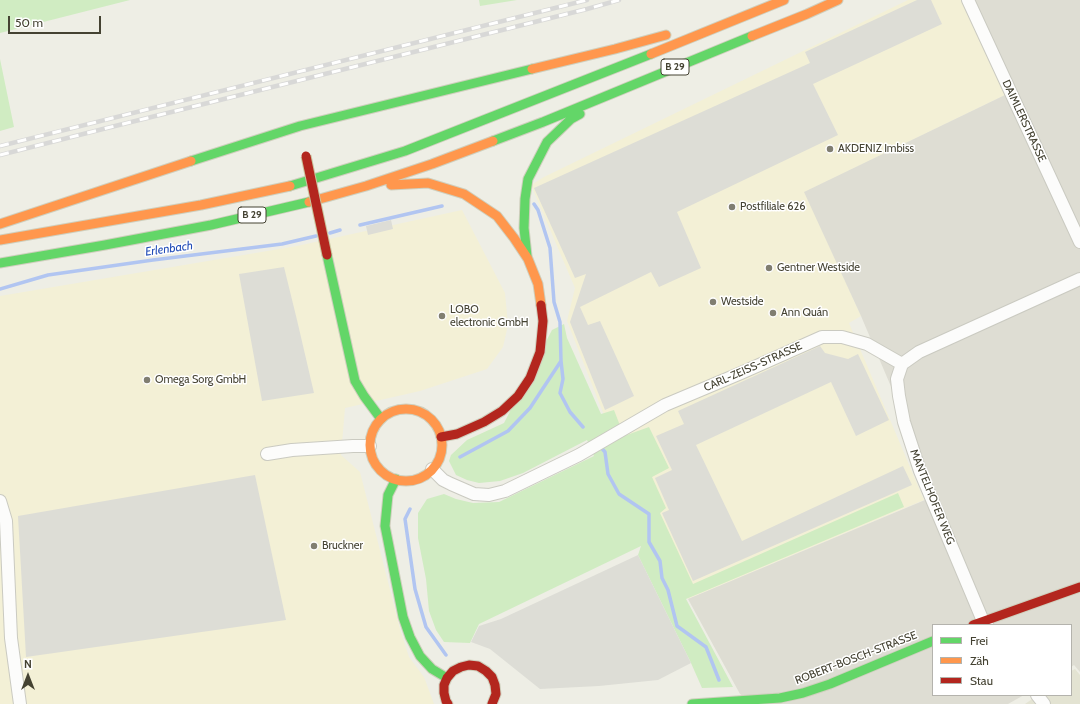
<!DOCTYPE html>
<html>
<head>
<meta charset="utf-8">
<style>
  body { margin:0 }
  #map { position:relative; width:1080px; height:704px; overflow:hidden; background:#eeeee5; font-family:Cabin,sans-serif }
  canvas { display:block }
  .legend { position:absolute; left:932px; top:624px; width:140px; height:72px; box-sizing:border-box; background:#fff; border:1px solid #b4b3ad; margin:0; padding:5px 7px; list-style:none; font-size:12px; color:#444232 }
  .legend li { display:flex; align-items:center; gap:8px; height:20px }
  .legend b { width:20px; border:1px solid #b4b3ad }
  .north { position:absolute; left:8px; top:656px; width:40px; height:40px; -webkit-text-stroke:3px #fff; paint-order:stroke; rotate:0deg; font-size:11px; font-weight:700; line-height:16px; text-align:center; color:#444232 }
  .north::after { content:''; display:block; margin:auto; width:14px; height:18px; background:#444232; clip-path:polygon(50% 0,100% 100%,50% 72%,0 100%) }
  .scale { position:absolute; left:8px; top:16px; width:93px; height:18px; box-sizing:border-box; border:2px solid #444232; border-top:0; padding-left:5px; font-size:12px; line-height:14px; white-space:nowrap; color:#444232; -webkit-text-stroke:3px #fff; paint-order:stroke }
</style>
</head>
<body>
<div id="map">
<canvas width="1080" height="704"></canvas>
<ul class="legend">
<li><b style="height:5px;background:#63d668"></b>Frei</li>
<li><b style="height:5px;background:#ff974d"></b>Zäh</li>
<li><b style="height:5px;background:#b3261e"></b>Stau</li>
</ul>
<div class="north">N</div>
<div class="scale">50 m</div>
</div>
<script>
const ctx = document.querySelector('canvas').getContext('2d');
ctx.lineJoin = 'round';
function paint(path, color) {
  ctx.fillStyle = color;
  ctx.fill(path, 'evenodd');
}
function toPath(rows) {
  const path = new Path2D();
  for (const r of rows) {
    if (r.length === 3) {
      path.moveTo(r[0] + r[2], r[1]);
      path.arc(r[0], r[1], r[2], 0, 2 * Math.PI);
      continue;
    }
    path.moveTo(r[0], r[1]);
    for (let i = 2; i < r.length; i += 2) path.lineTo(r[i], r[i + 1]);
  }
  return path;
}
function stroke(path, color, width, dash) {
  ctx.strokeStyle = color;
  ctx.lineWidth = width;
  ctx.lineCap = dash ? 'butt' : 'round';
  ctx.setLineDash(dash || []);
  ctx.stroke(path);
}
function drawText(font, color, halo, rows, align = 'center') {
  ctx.font = font + ' Cabin,sans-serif';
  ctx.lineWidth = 3;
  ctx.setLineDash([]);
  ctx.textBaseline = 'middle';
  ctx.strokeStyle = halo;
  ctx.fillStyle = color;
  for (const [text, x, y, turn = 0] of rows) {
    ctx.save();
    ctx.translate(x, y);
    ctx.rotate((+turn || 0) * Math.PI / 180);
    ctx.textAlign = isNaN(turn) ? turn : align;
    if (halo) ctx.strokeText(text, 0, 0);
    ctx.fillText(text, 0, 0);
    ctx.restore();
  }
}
const residential = toPath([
  [1075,669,1080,675,1080,704,1025,704,1038,695,1071,695,1071,671]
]);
const commercial = toPath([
  [908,0,962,0,1005,95,805,192,861,316,849,323,924,500,688,599,602,410,567,321,575,288,531,185,544,177],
  [462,210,505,293,508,325,503,347,487,369,420,391,345,408,341,455,360,472,400,629,409,657,424,677,434,704,0,704,0,296,297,246]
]);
const industrial = toPath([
  [962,0,1080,0,1080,672,1074,665,1071,667,1071,625,933,625,933,695,1024,695,1008,704,754,704,740,694,688,599,937,495,861,316,804,192,1005,95]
]);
const green = toPath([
  [0,0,130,0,0,33],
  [479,0,517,0,480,6],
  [0,59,14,127,0,131],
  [564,324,567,338,601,414,614,410,624,436,649,427,669,468,652,477,666,508,660,513,693,584,898,493,904,507,686,599,733,687,702,688,691,663,638,555,641,546,479,624,470,643,444,642,436,630,429,611,426,579,418,538,418,513,427,499,444,494,456,499,473,503,499,502,594,456,587,440,523,473,500,481,479,483,467,480,456,475,449,461,451,455,467,440,504,423,552,330]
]);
const parking = toPath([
  [917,0,931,0,942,24,813,84,838,135,677,212,701,268,659,287,651,272,580,307,588,325,600,321,634,396,605,410,570,322,586,274,575,278,534,188,810,63,805,52],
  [391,220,393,229,368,235,366,226],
  [284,267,297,320,314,393,262,401,239,274],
  [820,346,825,353,848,359,858,354,889,420,856,436,831,382,696,445,742,541,903,466,912,485,693,581,662,513,669,510,655,478,672,470,656,436,684,424,678,411],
  [255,475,286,620,26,657,18,516],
  [638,555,691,663,658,680,599,686,540,689,490,649,471,642,479,626,501,619]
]);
const stream = toPath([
  [534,204,538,210,550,248,554,302,560,322,561,361,563,379,560,393,570,412,583,427],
  [360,225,442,206],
  [330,233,340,230],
  [0,289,48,275,153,260,282,244,316,236],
  [599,445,605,452,608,474,619,494,649,514,649,542,660,561,662,578,668,590,677,626,706,647,719,680],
  [460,457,508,431,530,408,561,361],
  [410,509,405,519,415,589,426,627,446,655]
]);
const street = toPath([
  [968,0,1080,242],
  [902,364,897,379,899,396,904,422,920,471,983,621,987,625],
  [902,364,919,352,1080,279],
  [267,454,292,450,353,446,370,446],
  [432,469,443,480,451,484,474,494,489,495,505,491,579,455,665,405,741,373,822,337,842,337,867,344,902,364],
  [0,501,6,521,11,638,20,704],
  [1037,695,1044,704]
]);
const fast = toPath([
  [493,141,543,122,752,36],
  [191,161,300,126,532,69],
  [290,186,405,151,651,54],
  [327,255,355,381,364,396,381,419],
  [527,256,524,228,525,199,528,179,547,142,571,119,580,114],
  [0,263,105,245,211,225,309,202],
  [396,479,388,495,385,526,403,617,410,637,420,656,432,669,447,678],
  [692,704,780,698,803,693,830,684,933,641]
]);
const slow = toPath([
  [752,36,807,14,838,0],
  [651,54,784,0],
  [532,69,615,49,666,35],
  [391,185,428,183,464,194,497,216,514,238,528,259,538,284,541,305],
  [309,202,366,186,432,164,493,141],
  [0,224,191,161],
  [0,240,201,205,290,186],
  [406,445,36]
]);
const jam = toPath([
  [441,437,457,434,484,422,502,411,518,396,530,378,540,352,543,321,541,305],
  [973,625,1080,587],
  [448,704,446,701,444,693,444,685,447,678,453,671,461,667,469,665,478,666,486,671,492,677,495,685,496,694,492,704]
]);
const rail = toPath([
  [0,146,587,0],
  [0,155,103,129,587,9,619,0]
]);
const jamBridge = toPath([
  [306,156,327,255]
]);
const markers = [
  [830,149,4,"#807e71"],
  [732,207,4,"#807e71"],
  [769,268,4,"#807e71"],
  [713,302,4,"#807e71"],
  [773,313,4,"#807e71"],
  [442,316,4,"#807e71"],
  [147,380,4,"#807e71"],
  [314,546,4,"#807e71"]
];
const shields = [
  [675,67,28],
  [252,215,28]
];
const shieldNames = [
  ["B 29",675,67],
  ["B 29",252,215]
];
const streetNames = [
  ["DAIMLERSTRASSE",1024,121,65],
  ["CARL-ZEISS-STRASSE",753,367,-24],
  ["MANTELHOFER WEG",932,497,68],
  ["ROBERT-BOSCH-STRASSE",856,658,-21]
];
const poiNames = [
  ["AKDENIZ Imbiss",838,149],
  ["Postfiliale 626",740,207],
  ["Gentner Westside",777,268],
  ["Westside",721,302],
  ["LOBO",450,310],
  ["electronic GmbH",450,323],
  ["Ann Quán",781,313],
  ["Omega Sorg GmbH",155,380],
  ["Bruckner",322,546]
];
const waterNames = [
  ["Erlenbach",169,249,-8]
];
paint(residential, '#e3e3d2');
paint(commercial, '#f3f0d6');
paint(industrial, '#deddd3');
paint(green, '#d0ecc2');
paint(parking, '#ddddd6');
stroke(stream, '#b1c5f1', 3.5);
stroke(street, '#cacac1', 14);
stroke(fast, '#cfcfbd', 11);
stroke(slow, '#cfcfbd', 11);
stroke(jam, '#cfcfbd', 11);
stroke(street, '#fcfcfb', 12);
stroke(fast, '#63d668', 9);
stroke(slow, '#ff974d', 9);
stroke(jam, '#b3261e', 9);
stroke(rail, '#d8d8d7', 4.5);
stroke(rail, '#fff', 3, [9]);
stroke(jamBridge, '#c9c59e', 11, []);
stroke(jamBridge, '#b3261e', 9);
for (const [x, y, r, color] of markers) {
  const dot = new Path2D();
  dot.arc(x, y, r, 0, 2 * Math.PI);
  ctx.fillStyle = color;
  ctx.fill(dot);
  stroke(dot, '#fff', 1.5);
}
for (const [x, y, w] of shields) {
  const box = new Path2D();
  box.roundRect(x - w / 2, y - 8, w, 16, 3);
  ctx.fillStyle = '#fff';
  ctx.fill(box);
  stroke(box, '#444232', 1);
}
drawText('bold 10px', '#444232', null, shieldNames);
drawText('11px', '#444232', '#fff', streetNames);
drawText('11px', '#444232', '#fff', poiNames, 'left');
drawText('italic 12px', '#234db7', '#fff', waterNames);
</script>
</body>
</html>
